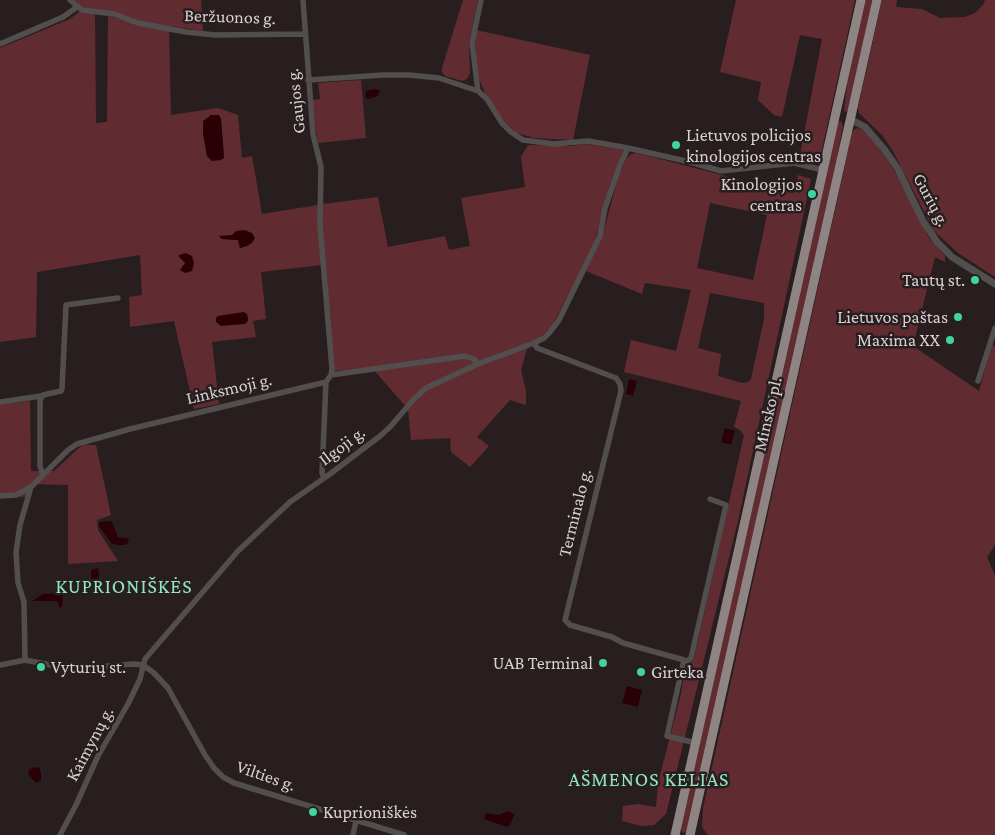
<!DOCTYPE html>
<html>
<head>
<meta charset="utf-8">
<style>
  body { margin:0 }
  canvas { display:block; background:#281e1f }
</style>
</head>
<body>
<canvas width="995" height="835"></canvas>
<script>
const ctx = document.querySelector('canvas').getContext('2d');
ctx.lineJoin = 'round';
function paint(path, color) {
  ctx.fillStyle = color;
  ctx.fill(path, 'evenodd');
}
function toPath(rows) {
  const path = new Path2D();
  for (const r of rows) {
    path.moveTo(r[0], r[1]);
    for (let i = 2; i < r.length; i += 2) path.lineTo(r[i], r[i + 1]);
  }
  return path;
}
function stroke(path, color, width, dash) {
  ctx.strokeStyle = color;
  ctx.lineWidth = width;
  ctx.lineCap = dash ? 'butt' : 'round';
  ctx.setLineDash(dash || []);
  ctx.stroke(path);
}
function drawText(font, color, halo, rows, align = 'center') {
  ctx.font = font + ' "Crimson Pro",serif';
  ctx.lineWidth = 5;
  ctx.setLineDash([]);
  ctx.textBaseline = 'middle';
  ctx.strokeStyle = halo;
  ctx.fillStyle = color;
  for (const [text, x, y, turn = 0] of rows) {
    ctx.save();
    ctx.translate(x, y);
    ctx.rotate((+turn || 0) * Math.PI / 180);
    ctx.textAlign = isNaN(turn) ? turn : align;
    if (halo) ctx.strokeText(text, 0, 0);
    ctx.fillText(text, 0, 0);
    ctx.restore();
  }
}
const green = toPath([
  [75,0,201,0,203,31,142,22,92,10,82,7],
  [463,0,478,0,469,43,470,73,467,79,462,81,445,76,442,72,442,68],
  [736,0,855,0,820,158,816,162,811,163,799,160,822,39,800,35,782,117,774,115,758,100,761,82,720,72],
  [864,0,873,0,848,111,844,112,848,72],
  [882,0,897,0,896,7,922,9,940,18,965,17,975,13,983,5,985,0,995,0,995,277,958,253,934,231,894,153,883,136,859,113,858,108],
  [80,11,95,14,96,123,107,122,108,16,169,31,171,115,218,108,238,115,242,158,252,156,262,214,318,205,322,265,261,272,266,319,253,321,256,337,212,342,219,404,194,409,174,321,130,327,129,297,142,295,140,255,37,272,36,337,0,342,0,48,70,19],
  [211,115,221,119,224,154,212,161,207,156,203,133],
  [232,235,247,246,240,248,238,240,222,239,219,237],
  [476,30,590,55,573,140,534,138,517,133,504,121,485,93,477,74,475,44],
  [361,80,366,138,318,143,312,100,320,99,318,83],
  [841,121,843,126,838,152,837,164,688,831,683,833,680,828,837,122],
  [857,128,864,130,873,140,887,160,899,178,929,238,945,256,945,262,935,257,913,346,979,391,992,343,995,347,995,545,987,557,995,575,995,835,708,835,702,827,703,808,852,133,854,130],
  [587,144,624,150,617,166,593,247,554,322,547,331,527,349,521,370,526,391,526,405,510,400,477,437,489,446,470,467,451,452,450,438,411,440,408,409,372,368,334,371,322,226,323,204,378,197,388,247,445,236,449,250,470,246,461,198,525,187,521,157,528,145,571,146],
  [637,153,787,192,794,193,798,175,811,179,738,521,666,814,654,825,641,826,622,821,623,806,638,804,656,807,658,783,681,694,685,667,689,665,694,659,744,435,740,430,734,427,741,401,624,372,631,340,676,351,691,290,645,283,642,294,586,271,604,230,618,178,626,159,631,154],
  [710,203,767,215,753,280,697,268],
  [710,293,764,303,764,319,751,379,748,382,742,383,718,376,721,354,698,348],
  [30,401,31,471,54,471,80,447,85,445,96,445,111,515,97,520,98,530,118,561,68,564,68,485,30,484,26,497,0,495,0,404]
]);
const water = toPath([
  [374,89,380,90,378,96,368,99,365,97,366,91],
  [211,115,219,115,221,119,224,158,221,160,212,161,207,156,203,133,203,121],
  [245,230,252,233,255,238,252,243,247,246,240,248,238,240,222,239,219,236,232,235,236,231],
  [186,253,192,256,194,263,192,271,185,273,180,270,185,263,179,257,179,255],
  [244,312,247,314,248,318,248,321,245,324,221,326,216,322,216,318,218,316],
  [629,379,637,381,633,396,626,394],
  [725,428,735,431,731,445,721,442],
  [109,521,112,522,118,537,127,538,129,540,128,543,125,545,118,545,112,544,99,526,99,522],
  [98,568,99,579,91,580,91,570],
  [61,593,63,596,62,607,60,608,57,601,32,601,43,594],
  [627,686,642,690,638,707,622,703],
  [34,767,39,768,41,773,41,780,37,783,35,782,28,774,29,770],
  [508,811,514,814,514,816,510,825,507,827,484,819,486,813,499,815]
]);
const minor = toPath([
  [70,0,82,10,114,14,138,23,186,32,215,35,305,34],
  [303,0,313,134,321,167,320,225,332,369,331,375],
  [0,44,63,17,77,7],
  [308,80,383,75,409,75,439,78,478,91,487,99,502,123,511,132,523,140,554,144,588,141,628,148,690,162,721,171,794,163,823,170],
  [478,91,472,43,481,0],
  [534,343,537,348,616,378,620,384,621,391,565,620,570,625,612,637,623,643,684,660,667,736,696,743],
  [978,381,995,328],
  [0,402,41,396],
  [43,475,40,466,40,400,43,395,61,391,62,389,66,305,118,298],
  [324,478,322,473,326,382],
  [0,496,16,495,31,487,68,450,77,444,130,429,326,382,331,375,465,356,474,359,478,364],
  [25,660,24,602,18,583,16,552,20,525,31,487],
  [684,660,687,661,691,658,726,505,710,499],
  [0,665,25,660,61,667,96,667,134,664,143,665,154,673,168,688,205,755,214,768,223,777,234,783,404,835],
  [60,835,76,805,98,756,128,704,140,679,145,659,238,551,290,502,330,474,380,436,390,427,414,399,426,388,478,364,534,343,544,338,550,332,559,320,600,236,605,208,620,165,628,148],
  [353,835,356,821]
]);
const tertiary = toPath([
  [850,119,865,127,884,149,898,169,923,221,937,242,952,257,995,284]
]);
const trunk = toPath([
  [675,835,861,0],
  [690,835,877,0]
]);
const markers = [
  [676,145,5,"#41d4a1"],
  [812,194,5,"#41d4a1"],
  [975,280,5,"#41d4a1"],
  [958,317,5,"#41d4a1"],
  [950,340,5,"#41d4a1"],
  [603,663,5,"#41d4a1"],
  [41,667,5,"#41d4a1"],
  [641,672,5,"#41d4a1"],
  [313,812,5,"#41d4a1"]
];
const streetNames = [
  ["Beržuonos g.",230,17,2],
  ["Gaujos g.",296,101,-96],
  ["Gurių g.",931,200,62],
  ["Linksmoji g.",229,389,-13],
  ["Minsko pl.",768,414,-77],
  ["Ilgoji g.",342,446,-37],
  ["Terminalo g.",575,513,-76],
  ["Kaimynų g.",90,744,-62],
  ["Vilties g.",266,776,19]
];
const poiNames = [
  ["Lietuvos policijos",686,135,"left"],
  ["kinologijos centras",686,156,"left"],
  ["Kinologijos",802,184],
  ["centras",802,205],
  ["Tautų st.",965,280],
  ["Lietuvos paštas",948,317],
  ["Maxima XX",940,340],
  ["UAB Terminal",593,663],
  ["Vyturių st.",51,667,"left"],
  ["Girteka",651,672,"left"],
  ["Kuprioniškės",323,812,"left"]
];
const quarterNames = [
  ["KUPRIONIŠKĖS",124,587],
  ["AŠMENOS KELIAS",649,780]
];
paint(green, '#602c31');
paint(water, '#2a0007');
stroke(minor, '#534e4e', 5.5);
stroke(tertiary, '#534e4e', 7);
stroke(trunk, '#8f8484', 9);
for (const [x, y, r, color] of markers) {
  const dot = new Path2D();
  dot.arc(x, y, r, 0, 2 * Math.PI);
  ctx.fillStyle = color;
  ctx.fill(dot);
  stroke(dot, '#281e1f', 2);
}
drawText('18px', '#d7d1d1', '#281e1f', streetNames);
drawText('18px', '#d7d1d1', '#281e1f', poiNames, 'right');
ctx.letterSpacing = '1px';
drawText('20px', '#8fe6c2', '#281e1f', quarterNames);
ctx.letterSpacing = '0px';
</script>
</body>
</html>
